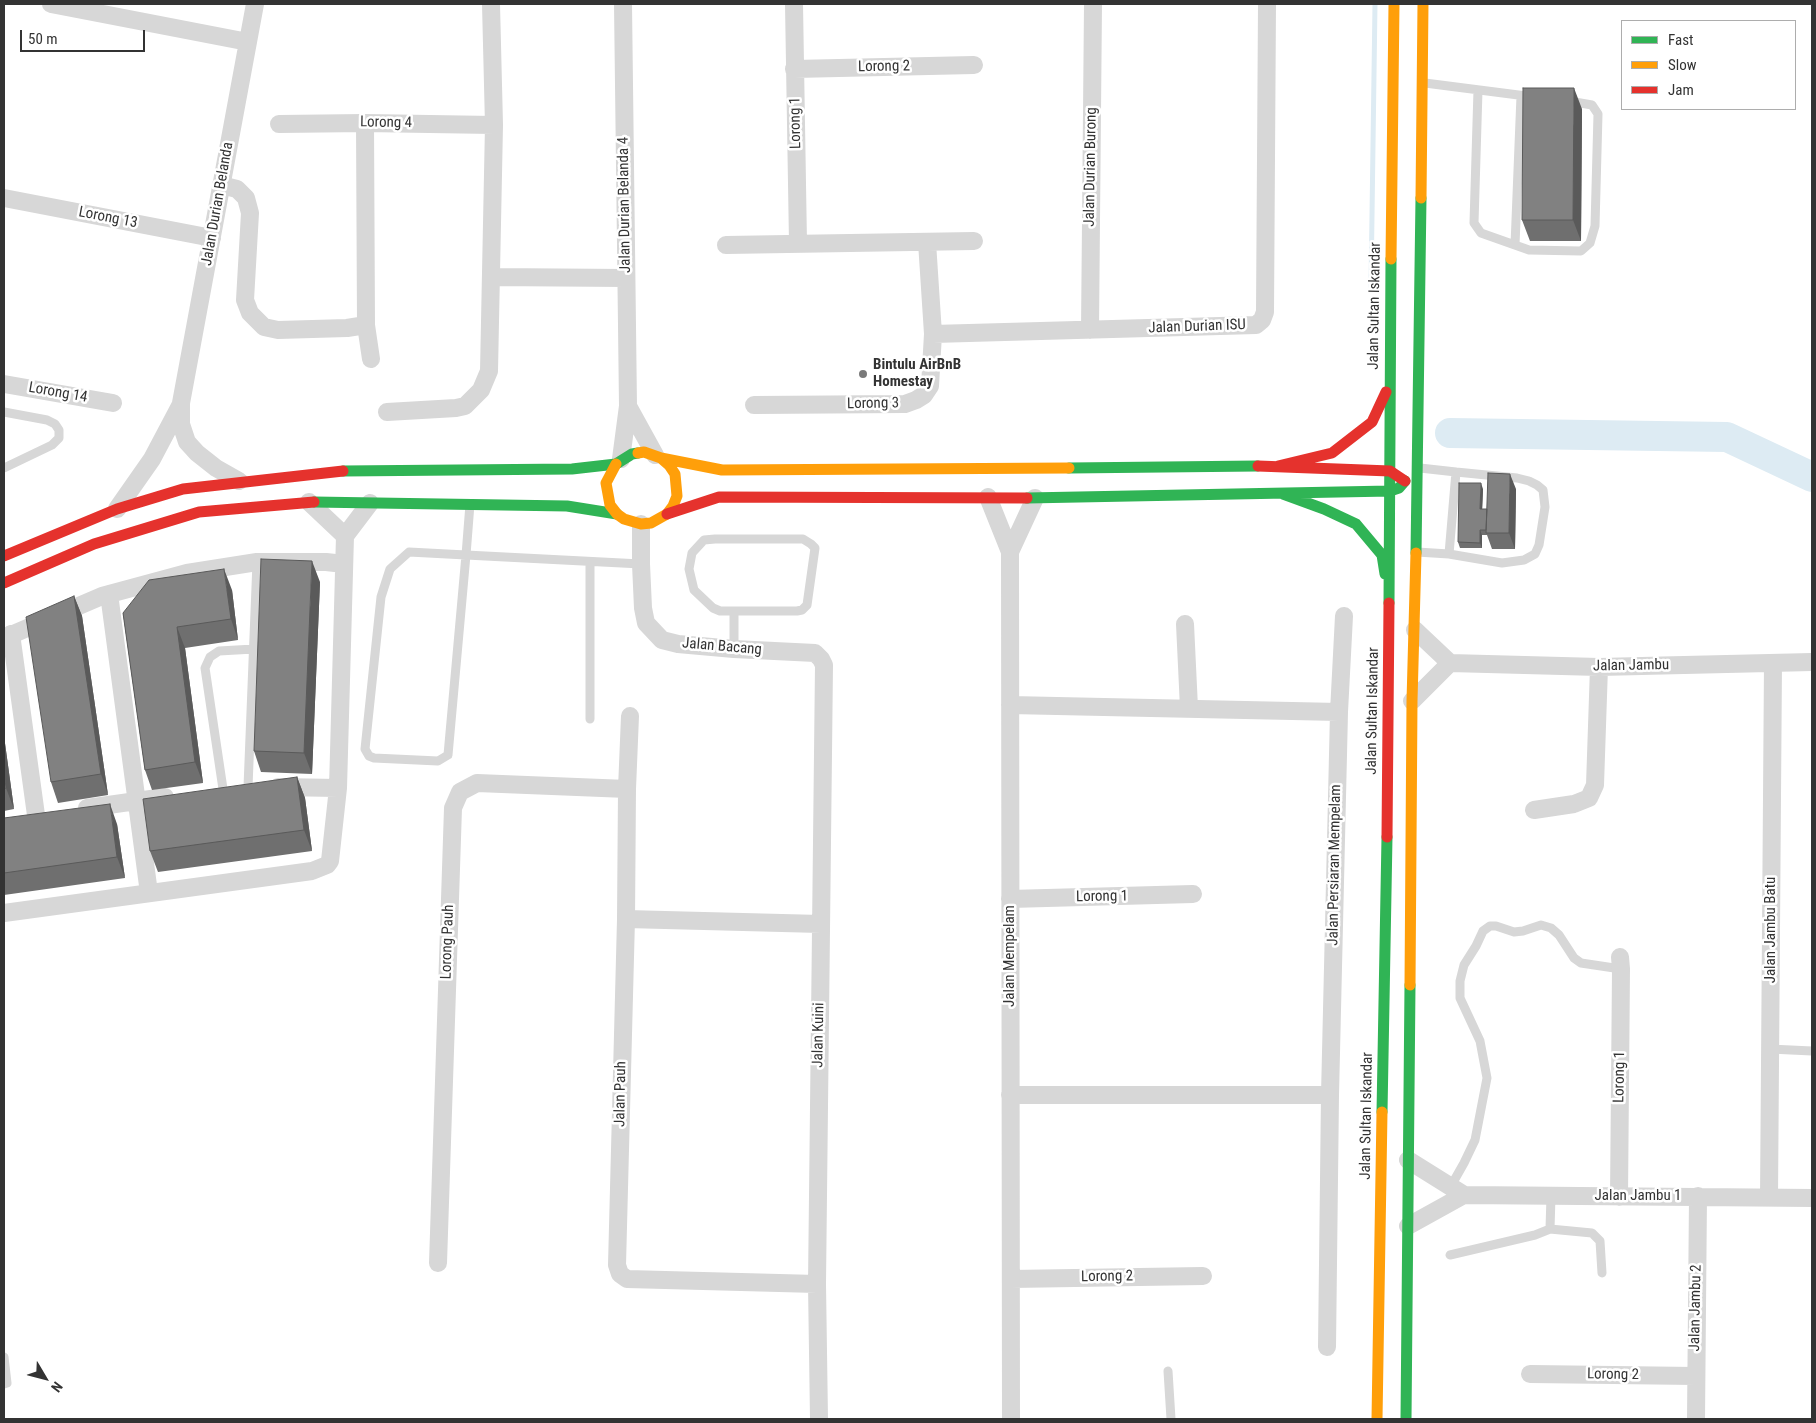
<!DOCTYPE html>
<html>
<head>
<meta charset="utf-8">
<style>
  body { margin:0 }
  #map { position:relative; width:1816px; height:1423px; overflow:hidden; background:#fff; font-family:"Roboto Condensed",sans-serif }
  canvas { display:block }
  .frame { position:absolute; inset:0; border:5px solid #333; pointer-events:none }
  .legend { position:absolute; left:1621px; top:20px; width:175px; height:90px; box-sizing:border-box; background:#fff; border:1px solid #adadad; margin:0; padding:6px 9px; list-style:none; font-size:15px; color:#333 }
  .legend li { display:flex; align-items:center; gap:10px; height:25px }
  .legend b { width:25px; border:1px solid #adadad }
  .north { position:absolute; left:20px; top:1353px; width:50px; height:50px; -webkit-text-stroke:4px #fff; paint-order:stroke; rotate:127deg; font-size:14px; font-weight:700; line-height:20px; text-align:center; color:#333 }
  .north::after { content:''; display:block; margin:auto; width:18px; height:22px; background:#333; clip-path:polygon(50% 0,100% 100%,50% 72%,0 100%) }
  .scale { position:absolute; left:20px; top:30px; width:125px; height:22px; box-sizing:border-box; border:2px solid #333; border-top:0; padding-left:6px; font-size:15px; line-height:18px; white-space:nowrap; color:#333; -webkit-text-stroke:4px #fff; paint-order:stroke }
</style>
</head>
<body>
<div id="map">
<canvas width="1816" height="1423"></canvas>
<div class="frame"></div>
<ul class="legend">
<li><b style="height:6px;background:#30b455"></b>Fast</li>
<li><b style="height:6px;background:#ff9f0a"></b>Slow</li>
<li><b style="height:6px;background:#e5322d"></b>Jam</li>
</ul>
<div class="north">N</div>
<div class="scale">50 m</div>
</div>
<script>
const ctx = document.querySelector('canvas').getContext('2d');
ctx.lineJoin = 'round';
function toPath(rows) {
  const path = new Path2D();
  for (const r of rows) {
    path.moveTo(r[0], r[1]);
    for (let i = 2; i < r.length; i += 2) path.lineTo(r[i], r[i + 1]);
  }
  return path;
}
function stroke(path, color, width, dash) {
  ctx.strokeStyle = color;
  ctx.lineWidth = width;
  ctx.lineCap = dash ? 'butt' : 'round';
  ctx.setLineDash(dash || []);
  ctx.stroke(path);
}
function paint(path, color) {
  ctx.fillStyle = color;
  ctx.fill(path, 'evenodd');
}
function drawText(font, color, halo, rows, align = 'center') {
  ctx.font = font + ' "Roboto Condensed",sans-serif';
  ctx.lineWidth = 5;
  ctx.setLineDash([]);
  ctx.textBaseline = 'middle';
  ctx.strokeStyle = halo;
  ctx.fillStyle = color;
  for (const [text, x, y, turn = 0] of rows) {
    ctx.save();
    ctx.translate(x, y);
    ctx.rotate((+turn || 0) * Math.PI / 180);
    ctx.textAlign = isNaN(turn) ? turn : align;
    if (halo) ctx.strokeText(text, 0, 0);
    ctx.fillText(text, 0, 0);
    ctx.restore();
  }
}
const stream = toPath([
  [1371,286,1375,4]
]);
const river = toPath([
  [1450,433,1727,437,1812,477]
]);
const lane = toPath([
  [1425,83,1534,97],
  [1478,90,1474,223,1481,233,1529,250,1581,251,1590,243,1595,226,1598,114,1592,105,1569,101],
  [1515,245,1521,96],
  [4,412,47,420,55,424,59,430,59,438,52,445,4,468],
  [470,504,466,555,448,755,438,761,374,758,369,756,365,749,381,597,390,569,409,552,466,555,641,564],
  [715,539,803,539,811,544,815,548,807,605,802,610,797,611,720,611,713,608,694,590,689,569,692,553,704,540,715,539],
  [1417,552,1449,554,1456,472,1420,468],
  [1449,554,1502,563,1524,560,1535,554,1539,545,1545,507,1543,490,1537,485,1529,481,1517,478,1456,472],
  [590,562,590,719],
  [734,611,734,649],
  [248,787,257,562],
  [223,789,205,668,210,657,219,651,254,649],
  [1770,1049,1812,1051],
  [1451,1186,1464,1163,1475,1140,1487,1078,1480,1041,1460,998,1460,981,1464,965,1476,946,1483,931,1490,926,1496,926,1514,932,1523,931,1541,925,1551,928,1559,935,1574,958,1581,963,1621,969],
  [1550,1229,1592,1233,1600,1241,1602,1273],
  [1450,1255,1535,1235,1550,1229,1551,1196],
  [4,1357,7,1383,4,1384],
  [1168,1371,1171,1419]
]);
const street = toPath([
  [51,4,248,42],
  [794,4,798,243],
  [794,69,974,65],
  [365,123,366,325,371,359],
  [279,124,365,123,494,125],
  [221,185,237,189,246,198,250,213,245,300,250,313,264,327,278,330,347,328,366,325],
  [4,198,212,238],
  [726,245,974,241],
  [491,277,626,278],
  [1090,330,1093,4],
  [933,334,1256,325,1262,320,1265,312,1267,4],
  [4,384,113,403],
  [754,405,905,404,916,400,924,395,930,386,933,334,927,242],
  [628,406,655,455],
  [387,412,456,408,465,406,481,390,489,371,494,125,491,4],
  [621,459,628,406,623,4],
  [239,481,216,468,197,453,187,442,181,424,181,403,255,4],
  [988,497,1010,552],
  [309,502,345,536],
  [117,509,152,459,180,406],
  [641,524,641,564,643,608,646,623,662,640,678,644,734,649,815,653,821,659,824,665,817,1284,819,1419],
  [109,594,149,893],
  [1185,624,1189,708],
  [1415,630,1450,663,1599,667,1812,662],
  [11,634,36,815],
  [4,638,102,596,187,573,257,562,326,562,344,564],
  [1412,701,1450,663],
  [1010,705,1339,712,1330,1095,1327,1347],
  [1339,712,1344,616],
  [630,716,627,789,626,919,617,1265,620,1274,627,1279,817,1284],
  [278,787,338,788],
  [87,808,165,797],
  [1534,810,1574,804,1589,798,1595,785,1599,667],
  [1010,899,1193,894],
  [4,913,312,871,327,865,330,861,338,788,345,536,370,503],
  [626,919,821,924],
  [1010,1095,1330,1095],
  [1408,1160,1464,1195],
  [1619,1197,1621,969,1620,957],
  [1769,1197,1773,663],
  [1408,1226,1464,1195,1812,1198],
  [438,1263,453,808,460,792,477,783,627,789],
  [1011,1279,1203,1276],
  [1530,1374,1696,1376],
  [1011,1419,1010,552,1035,498],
  [1696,1419,1698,1196]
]);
const fast = toPath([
  [1069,468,1258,466],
  [343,471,572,469,616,464,632,454,638,453],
  [1283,494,1324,509,1356,524,1382,555,1385,574],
  [1027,498,1390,491,1399,488,1405,481],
  [314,502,567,506,617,514],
  [1416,553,1421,198],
  [1389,603,1391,259],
  [1382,1112,1387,837],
  [1406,1419,1410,985]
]);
const slow = toPath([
  [1421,198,1423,4],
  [1391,259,1394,4],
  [661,458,722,470,1069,468],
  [616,464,606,483,610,505,617,514,624,519,641,524,651,523,667,514,673,506,677,496,675,474,669,465,661,458,644,452,638,453],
  [1410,985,1412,701,1416,553],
  [1377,1419,1382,1112]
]);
const jam = toPath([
  [1258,466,1390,471,1405,481],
  [1278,466,1332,453,1372,422,1386,392],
  [667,514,719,497,1027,498],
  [4,556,117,509,183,489,343,471],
  [4,583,94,544,199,512,314,502],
  [1387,837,1389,603]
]);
const wall = toPath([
  [1582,109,1581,241,1530,241,1522,220],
  [1483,489,1482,509,1487,509,1516,489,1515,549,1492,549,1487,535,1482,535,1482,548,1460,548,1458,542],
  [320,582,312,774,261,772,254,751],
  [232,590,238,640,185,648,203,783,152,790,145,770,123,613],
  [74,596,82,616,108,795,58,803,51,782],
  [4,736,14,809,4,811],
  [297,777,305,798,312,851,158,872,150,851],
  [4,818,117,824,125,878,4,895]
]);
const shadedWall = toPath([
  [1574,88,1582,109,1581,241,1573,220],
  [1510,474,1516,489,1515,549,1509,533],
  [1481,483,1483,489,1482,514,1480,509],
  [1480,530,1482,535,1482,548,1480,543],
  [312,561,320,582,312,774,304,753],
  [224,569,232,590,238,640,231,619],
  [74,596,82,616,108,795,101,774],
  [177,627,185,648,203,783,195,762],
  [4,736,14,809,6,788,4,771],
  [297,777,305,798,312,851,304,830],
  [110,804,117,824,125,878,117,857]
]);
const building = toPath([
  [1523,88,1574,88,1573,220,1522,220,1523,88],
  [1488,473,1510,474,1509,533,1486,533,1488,473],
  [1459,483,1481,483,1480,509,1487,509,1486,530,1480,530,1480,543,1458,542,1459,483],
  [261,559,312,561,304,753,254,751,261,559],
  [224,569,231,619,177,627,195,762,145,770,123,613,149,580,224,569],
  [74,596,101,774,51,782,26,617,74,596],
  [4,771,6,788,4,789,4,771],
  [297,777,304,830,150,851,143,799,297,777],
  [110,804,117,857,4,873,4,818,110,804]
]);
const markers = [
  [863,374,5,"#7a7a7a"]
];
const streetNames = [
  ["Lorong 2",884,67,-1],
  ["Lorong 4",386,123,1],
  ["Lorong 1",796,123,-91],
  ["Jalan Durian Burong",1091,167,-89],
  ["Jalan Durian Belanda",218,204,-80],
  ["Jalan Durian Belanda 4",625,205,-91],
  ["Lorong 13",108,218,11],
  ["Jalan Sultan Iskandar",1375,306,-89],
  ["Jalan Durian ISU",1197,327,-2],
  ["Lorong 14",58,393,10],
  ["Lorong 3",873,404,-1],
  ["Jalan Bacang",722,647,5],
  ["Jalan Jambu",1631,666,-1],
  ["Jalan Sultan Iskandar",1373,711,-89],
  ["Jalan Persiaran Mempelam",1335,865,-89],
  ["Lorong 1",1102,897,-1],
  ["Jalan Jambu Batu",1771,930,-90],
  ["Lorong Pauh",448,942,-88],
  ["Jalan Mempelam",1010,956,-90],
  ["Jalan Kuini",819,1035,-89],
  ["Lorong 1",1620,1077,-89],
  ["Jalan Pauh",621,1094,-89],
  ["Jalan Sultan Iskandar",1367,1116,-89],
  ["Jalan Jambu 1",1638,1196],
  ["Lorong 2",1107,1277,-1],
  ["Jalan Jambu 2",1696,1308,-89],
  ["Lorong 2",1613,1375,1]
];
const poiNames = [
  ["Bintulu AirBnB",873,365],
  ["Homestay",873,382]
];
stroke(stream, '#ddebf3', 5);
stroke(river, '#ddebf3', 30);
stroke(lane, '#d7d7d7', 9);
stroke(street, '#d7d7d7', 18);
stroke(fast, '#30b455', 11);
stroke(slow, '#ff9f0a', 11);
stroke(jam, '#e5322d', 11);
paint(wall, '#6f6f6f');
paint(shadedWall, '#5a5a5a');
paint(building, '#818181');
stroke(building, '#5a5a5a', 1);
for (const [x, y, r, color] of markers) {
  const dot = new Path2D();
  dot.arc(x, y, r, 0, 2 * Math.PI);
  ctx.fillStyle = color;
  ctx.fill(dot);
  stroke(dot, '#fff', 2);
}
drawText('15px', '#333', '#fff', streetNames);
drawText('bold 15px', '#333', '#fff', poiNames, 'left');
</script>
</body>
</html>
